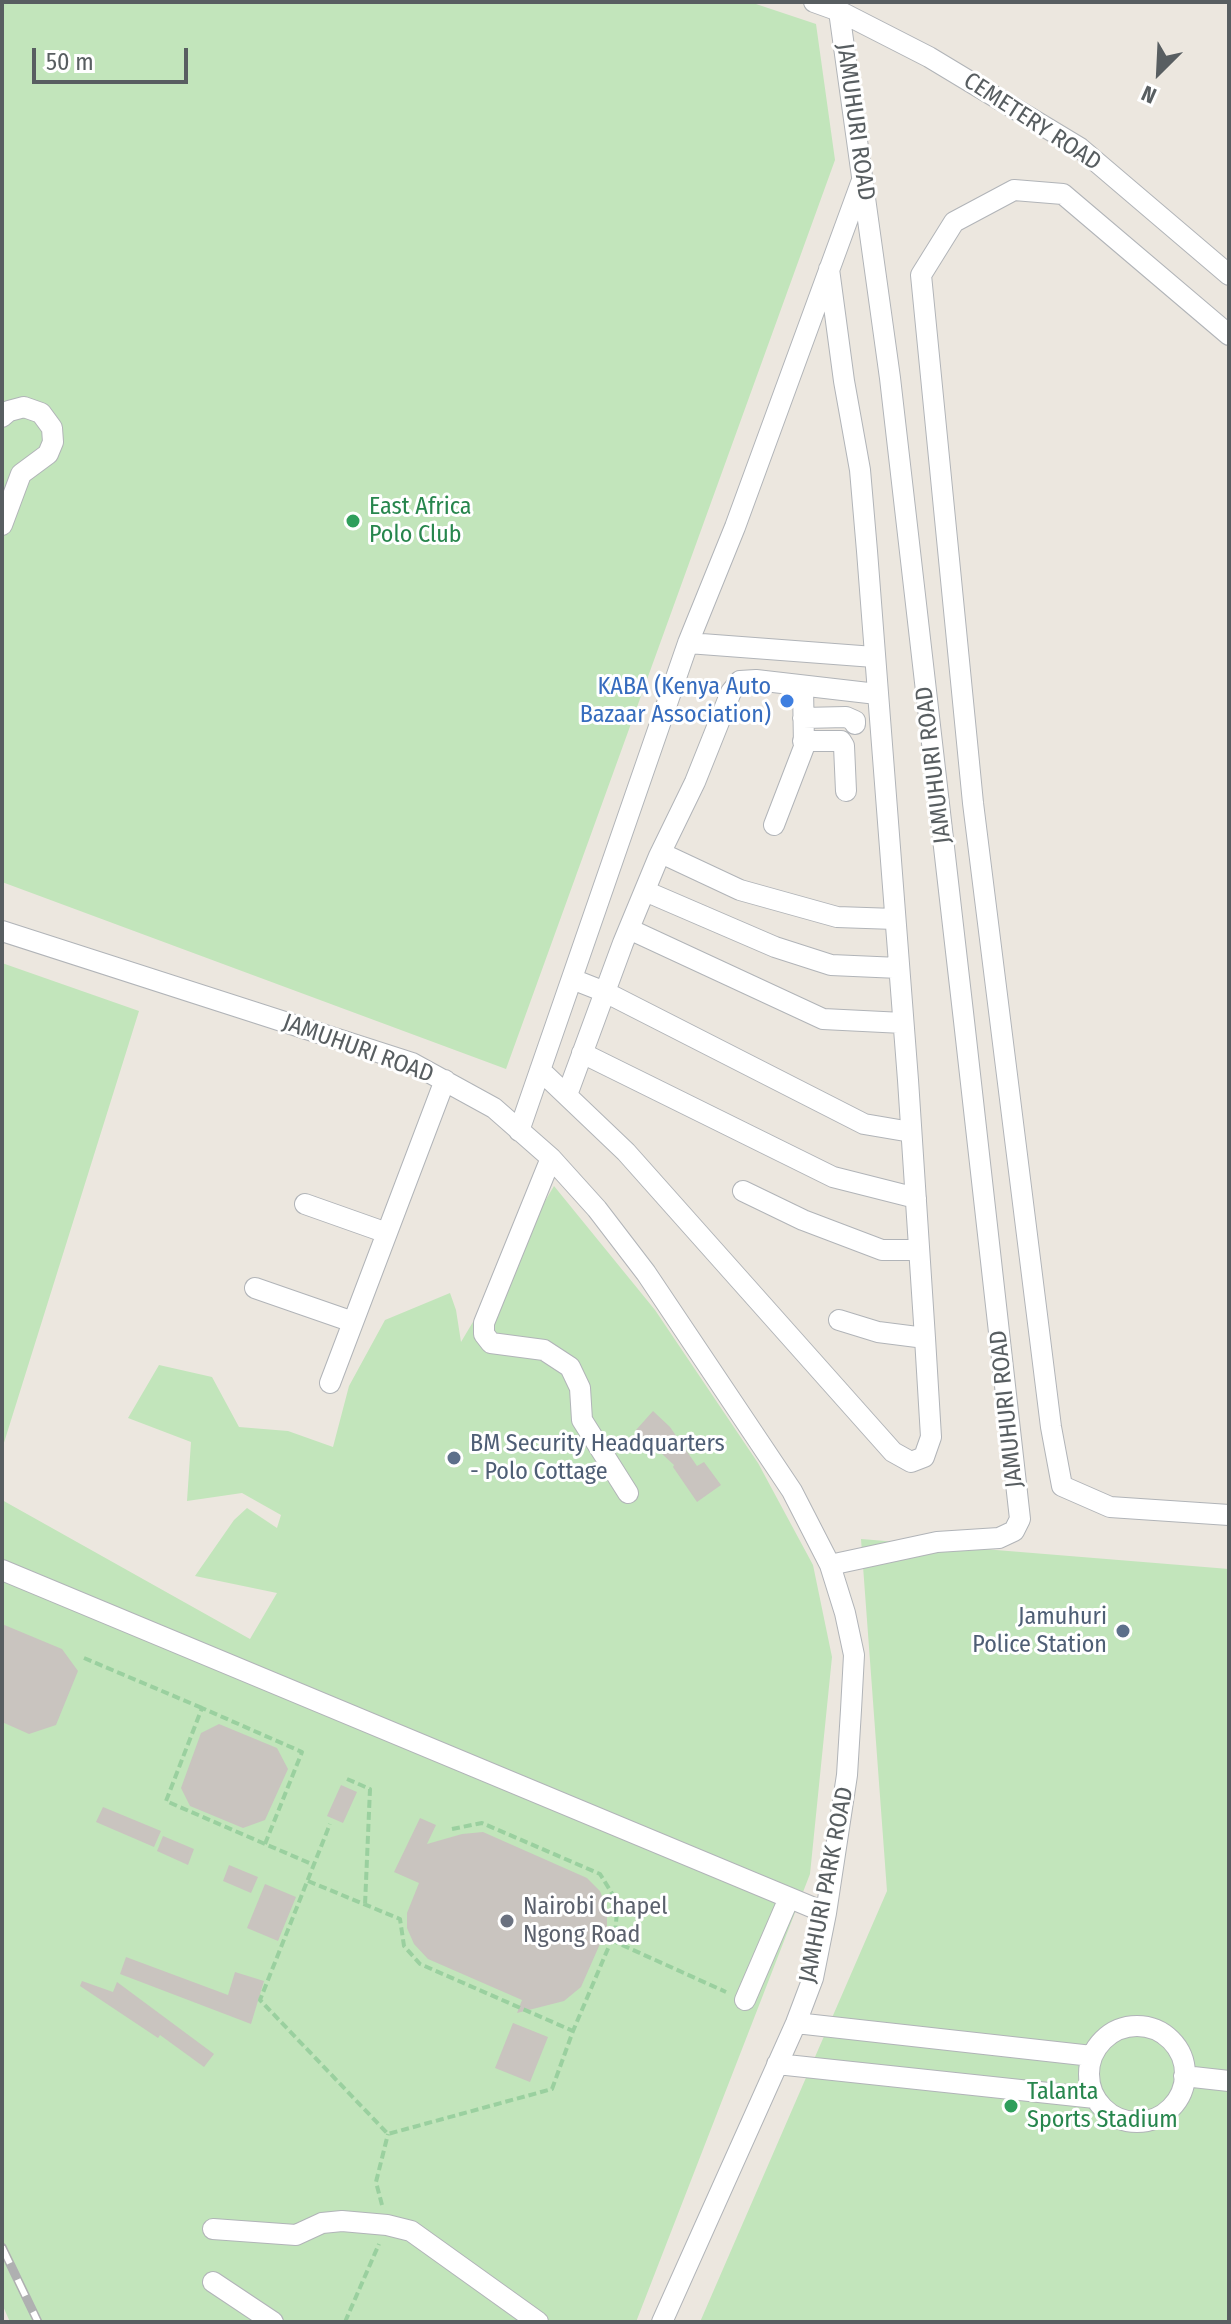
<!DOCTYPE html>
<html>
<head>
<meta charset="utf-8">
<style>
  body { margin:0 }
  #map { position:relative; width:1231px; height:2324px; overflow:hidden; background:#ece7df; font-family:"Fira Sans Condensed",sans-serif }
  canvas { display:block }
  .frame { position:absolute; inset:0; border:4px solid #585e61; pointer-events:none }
  .north { position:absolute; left:1119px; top:32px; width:80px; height:80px; -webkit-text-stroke:6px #fff; paint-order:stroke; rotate:204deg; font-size:22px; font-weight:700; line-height:32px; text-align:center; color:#585e61 }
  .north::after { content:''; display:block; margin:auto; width:28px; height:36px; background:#585e61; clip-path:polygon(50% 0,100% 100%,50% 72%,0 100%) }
  .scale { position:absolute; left:32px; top:48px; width:156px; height:36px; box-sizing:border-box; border:4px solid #585e61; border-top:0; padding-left:10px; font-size:24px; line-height:28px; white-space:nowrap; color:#585e61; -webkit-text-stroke:6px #fff; paint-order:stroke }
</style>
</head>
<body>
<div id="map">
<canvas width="1231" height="2324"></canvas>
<div class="frame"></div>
<div class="north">N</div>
<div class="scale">50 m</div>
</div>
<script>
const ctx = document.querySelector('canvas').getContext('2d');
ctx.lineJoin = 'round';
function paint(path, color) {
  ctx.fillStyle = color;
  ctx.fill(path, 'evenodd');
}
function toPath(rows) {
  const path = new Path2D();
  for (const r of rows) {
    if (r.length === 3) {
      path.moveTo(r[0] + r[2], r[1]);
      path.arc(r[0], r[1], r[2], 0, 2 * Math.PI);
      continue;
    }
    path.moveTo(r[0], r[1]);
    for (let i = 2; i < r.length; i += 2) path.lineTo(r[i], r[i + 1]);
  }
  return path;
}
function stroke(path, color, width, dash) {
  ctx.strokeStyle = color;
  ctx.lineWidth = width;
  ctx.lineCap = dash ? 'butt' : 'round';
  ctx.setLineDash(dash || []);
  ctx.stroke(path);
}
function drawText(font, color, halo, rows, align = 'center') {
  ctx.font = font + ' "Fira Sans Condensed",sans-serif';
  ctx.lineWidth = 6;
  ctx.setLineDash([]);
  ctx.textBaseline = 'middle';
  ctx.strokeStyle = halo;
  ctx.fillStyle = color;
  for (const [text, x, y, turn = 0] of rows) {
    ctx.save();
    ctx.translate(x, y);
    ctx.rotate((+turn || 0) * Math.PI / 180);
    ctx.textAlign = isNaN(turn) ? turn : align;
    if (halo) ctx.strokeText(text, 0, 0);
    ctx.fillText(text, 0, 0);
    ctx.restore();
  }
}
const green = toPath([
  [2,2,750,2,816,24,835,160,506,1069,2,882],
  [2,963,139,1011,2,1449],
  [554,1186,655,1310,758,1463,813,1565,832,1657,810,1874,636,2322,10,2322,2,2304,2,1500,250,1639,277,1593,195,1576,234,1520,247,1508,277,1528,281,1515,242,1493,187,1501,191,1442,128,1418,159,1365,212,1377,239,1427,288,1431,333,1447,349,1386,385,1320,450,1293,456,1310,461,1342],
  [861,1539,1229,1569,1229,2322,700,2322,887,1891]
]);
const building = toPath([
  [653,1411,670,1427,697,1466,704,1462,721,1485,697,1502,673,1467,674,1465,636,1430],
  [2,1624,62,1649,78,1671,56,1725,29,1734,2,1722],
  [219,1724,277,1748,288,1769,265,1820,243,1828,190,1806,181,1788,201,1733],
  [341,1785,357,1792,343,1823,327,1816],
  [103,1807,161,1831,154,1847,96,1822],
  [420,1818,436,1825,427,1844,462,1834,483,1832,587,1878,600,1891,607,1909,607,1928,581,1987,564,2001,517,2013,522,2000,428,1959,414,1944,407,1928,407,1913,419,1883,394,1872],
  [163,1836,194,1849,188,1865,157,1851],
  [229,1865,258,1877,251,1893,223,1881],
  [265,1884,296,1897,278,1941,247,1928],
  [126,1957,228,1995,235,1972,264,1981,251,2024,120,1974],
  [82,1981,113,1992,117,1982,214,2054,204,2067,160,2035,158,2038,80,1986],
  [513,2023,548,2037,530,2082,495,2068]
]);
const path = toPath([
  [84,1658,202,1708],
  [347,1779,370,1789,365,1905],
  [452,1829,482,1823,600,1874,618,1903,615,1932,573,2031],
  [265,1844,302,1752,202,1708,166,1801,265,1844,314,1865],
  [308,1881,400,1919,404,1946,420,1964,573,2031,552,2089,388,2134,260,2000,330,1824],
  [611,1940,726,1992],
  [382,2205,376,2182,388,2134],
  [345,2322,379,2244]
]);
const minor = toPath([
  [814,2,839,11,929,57,1080,148,1229,275],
  [1229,335,1063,194,1014,190,954,222,921,275,973,803,1051,1427,1062,1486,1110,1507,1229,1515],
  [2,417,9,411,24,407,41,413,52,428,53,442,48,454,21,474,2,525],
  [688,643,874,657],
  [803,718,846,717,855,721,855,724],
  [803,741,841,741,844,746,846,791],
  [774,825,804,747,803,686],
  [661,853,740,890,837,917,895,919],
  [645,891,775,947,831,965,899,968],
  [629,929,823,1019,903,1023],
  [2,931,412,1063,494,1108,551,1158,597,1209,646,1273,792,1491,830,1565,937,1542,999,1538,1014,1531,1020,1519,964,1021,890,378,839,11],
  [572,979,605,992,864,1124,911,1132],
  [582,1053,833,1177,916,1198],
  [540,1070,626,1152,893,1452,911,1462,924,1457,931,1437,925,1338,908,1080,867,551,860,470,844,381,829,269],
  [567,1095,623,943,659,856,695,782,731,692,740,681,756,680,877,694],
  [519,1131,688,643,735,527,861,183],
  [551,1158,484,1323,484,1334,491,1343,544,1350,570,1367,580,1388,582,1420,628,1493],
  [743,1191,803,1220,882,1250,919,1250],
  [305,1204,387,1233],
  [255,1288,353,1322],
  [839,1320,878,1332,925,1338],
  [330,1383,445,1080],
  [2,1570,826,1913],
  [745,2000,789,1898],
  [796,2023,1092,2056],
  [1137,2074,48],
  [777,2064,1095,2098],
  [1184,2076,1229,2081],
  [213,2229,296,2235,322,2223,342,2221,387,2225,411,2231,538,2322],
  [213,2282,273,2322],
  [662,2322,796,2023,813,1978,826,1913,847,1775,851,1710,854,1655,845,1613,830,1565]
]);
const rail = toPath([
  [2,2247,38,2322]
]);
const markers = [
  [353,521,8,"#2e9e5b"],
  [787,701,8,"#3f7fe0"],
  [454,1458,8,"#5c6f8a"],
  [1123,1631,8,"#5c6f8a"],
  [507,1921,8,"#6b7280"],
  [1011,2106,8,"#2e9e5b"]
];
const streetNames = [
  ["JAMUHURI ROAD",855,122,82],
  ["CEMETERY ROAD",1032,122,33],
  ["JAMUHURI ROAD",934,765,-97],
  ["JAMUHURI ROAD",358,1049,20],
  ["JAMUHURI ROAD",1007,1409,-96],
  ["JAMHURI PARK ROAD",827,1885,-79]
];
const leisureNames = [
  ["East Africa",369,507],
  ["Polo Club",369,535],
  ["Talanta",1027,2092],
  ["Sports Stadium",1027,2120]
];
const shopNames = [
  ["KABA (Kenya Auto",771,687],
  ["Bazaar Association)",771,715]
];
const serviceNames = [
  ["BM Security Headquarters",470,1444],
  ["- Polo Cottage",470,1472],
  ["Jamuhuri",1107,1617,"right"],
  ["Police Station",1107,1645,"right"]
];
const worshipNames = [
  ["Nairobi Chapel",523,1907],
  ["Ngong Road",523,1935]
];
paint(green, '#c2e5bb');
paint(building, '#c9c4bf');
stroke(minor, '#b1b4b8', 22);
stroke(path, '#9ad09f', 4, [8, 4]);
stroke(minor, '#fff', 20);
stroke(rail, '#afb0b1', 9);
stroke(rail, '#fff', 6, [18]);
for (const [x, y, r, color] of markers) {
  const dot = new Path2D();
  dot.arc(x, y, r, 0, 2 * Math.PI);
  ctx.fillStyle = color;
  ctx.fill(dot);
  stroke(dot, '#fff', 3);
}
drawText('24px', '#585e61', '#fff', streetNames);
drawText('24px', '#27864d', '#fff', leisureNames, 'left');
drawText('24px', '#366cbe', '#fff', shopNames, 'right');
drawText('24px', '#4e5e75', '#fff', serviceNames, 'left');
drawText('24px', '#5b616d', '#fff', worshipNames, 'left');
</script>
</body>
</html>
